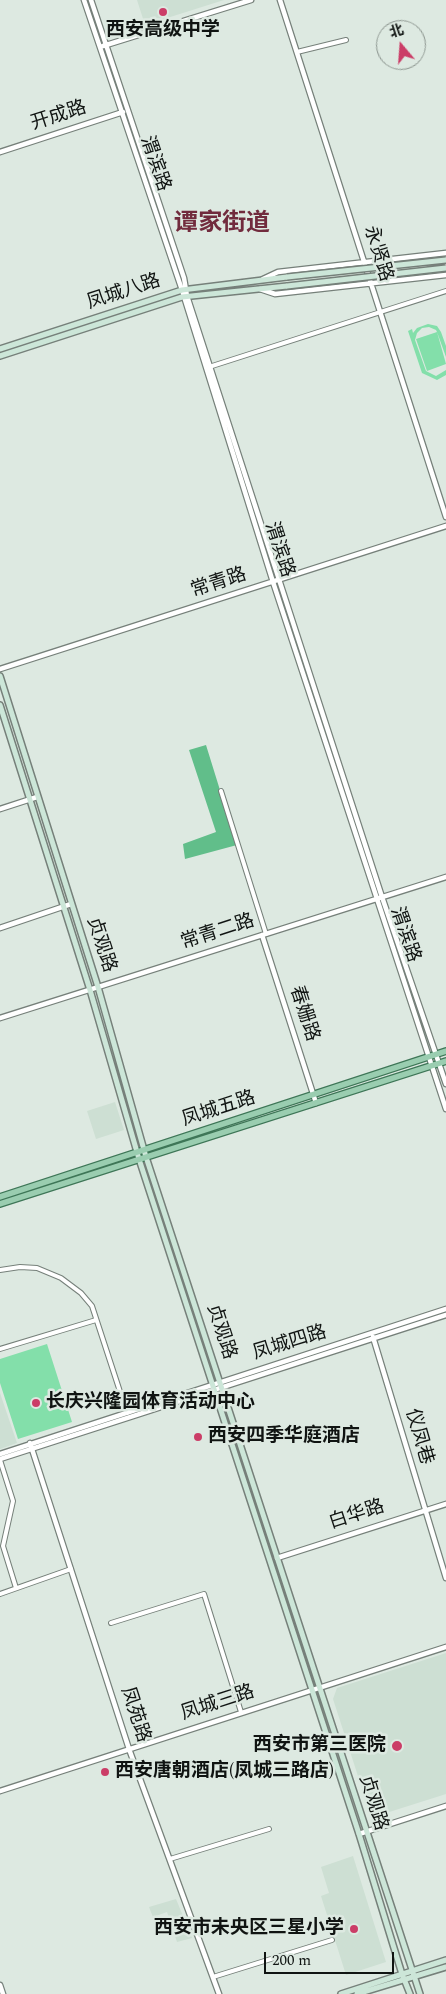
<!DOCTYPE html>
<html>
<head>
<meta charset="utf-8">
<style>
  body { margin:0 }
  #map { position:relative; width:446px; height:1994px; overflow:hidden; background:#dde9e1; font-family:Spectral,"Noto Sans SC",serif }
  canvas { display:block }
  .north { position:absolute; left:376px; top:20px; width:50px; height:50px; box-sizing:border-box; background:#dde9e1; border:1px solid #8b948e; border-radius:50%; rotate:342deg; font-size:14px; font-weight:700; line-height:20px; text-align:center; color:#101412 }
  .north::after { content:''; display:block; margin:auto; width:18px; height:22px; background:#cb3d67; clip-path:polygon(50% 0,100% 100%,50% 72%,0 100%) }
  .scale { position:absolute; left:264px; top:1952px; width:130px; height:22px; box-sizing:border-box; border:2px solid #101412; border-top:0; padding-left:6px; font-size:15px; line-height:18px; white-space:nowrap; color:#101412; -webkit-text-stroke:4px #dde9e1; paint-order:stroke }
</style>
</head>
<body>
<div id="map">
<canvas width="446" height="1994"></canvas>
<div class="north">北</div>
<div class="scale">200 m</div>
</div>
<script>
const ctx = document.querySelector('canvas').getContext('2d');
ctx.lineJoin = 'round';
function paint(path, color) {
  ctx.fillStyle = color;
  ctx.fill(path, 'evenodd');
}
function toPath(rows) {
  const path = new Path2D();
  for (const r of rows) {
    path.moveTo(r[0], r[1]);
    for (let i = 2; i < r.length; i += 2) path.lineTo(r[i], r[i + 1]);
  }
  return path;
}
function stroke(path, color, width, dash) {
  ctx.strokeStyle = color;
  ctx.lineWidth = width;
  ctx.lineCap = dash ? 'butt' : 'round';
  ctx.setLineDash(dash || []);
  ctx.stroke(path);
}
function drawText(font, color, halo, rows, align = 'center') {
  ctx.font = font + ' Spectral,"Noto Sans SC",serif';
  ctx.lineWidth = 5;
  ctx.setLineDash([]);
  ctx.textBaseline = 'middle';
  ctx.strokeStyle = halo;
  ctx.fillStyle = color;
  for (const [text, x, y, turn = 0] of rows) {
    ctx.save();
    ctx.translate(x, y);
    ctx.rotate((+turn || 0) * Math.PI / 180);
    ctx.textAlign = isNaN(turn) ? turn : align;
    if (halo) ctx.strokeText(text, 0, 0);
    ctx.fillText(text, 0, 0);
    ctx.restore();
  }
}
const built = toPath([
  [137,0,224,0,145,25],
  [115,1102,124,1130,96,1139,87,1111],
  [0,1393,17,1443,0,1449],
  [446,1653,446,1794,383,1814,368,1807,333,1699,337,1688],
  [353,1856,386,1962,346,1975,321,1896,329,1893,321,1867],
  [176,1899,192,1938,177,1942,167,1912,153,1917,149,1907]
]);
const green = toPath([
  [428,324,437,326,441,332,446,346,446,357,437,332,446,364,427,371,416,339,437,332,436,330,429,327,422,328,417,333,415,340,426,371,436,376,446,370,446,375,437,380,422,373,408,331,412,329,413,333,417,328],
  [47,1344,72,1422,18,1439,0,1383,0,1359]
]);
const forest = toPath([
  [206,745,237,845,185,859,183,844,216,832,189,750]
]);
const minor = toPath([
  [297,52,346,40],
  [209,367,446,291],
  [221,791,266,934],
  [0,1270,20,1267,37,1268,61,1278,81,1293,92,1306,127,1413],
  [0,1349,96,1320],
  [0,1460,13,1501,3,1546,16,1588],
  [0,1594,71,1569],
  [111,1623,204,1594,241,1712],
  [170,1859,269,1829],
  [213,1977,332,1940]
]);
const tertiary = toPath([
  [84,0,182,290,273,582,446,1109],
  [91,0,184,278,187,296,382,897,446,1084],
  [280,0,446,517],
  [103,46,251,0],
  [0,152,123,112],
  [263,279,278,272,446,253],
  [260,289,275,294,446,275],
  [0,669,446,526],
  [0,809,37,797],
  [0,928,71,904],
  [262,935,316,1103],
  [0,1018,446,877],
  [373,1337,446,1578],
  [30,1443,129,1749,219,1994],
  [0,1454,446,1309],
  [0,1459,446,1315],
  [277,1558,446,1504],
  [0,1791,446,1647],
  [359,1834,446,1806],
  [0,1985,3,1994]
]);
const secondary = toPath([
  [0,349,182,290,287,277],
  [0,356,182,297,287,286],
  [0,676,98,987,146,1157,420,1994],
  [0,705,90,990,139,1159,359,1834,402,1974,410,1994],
  [341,1994,446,1960],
  [357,1994,446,1967]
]);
const primary = toPath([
  [0,1197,446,1051],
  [0,1204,446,1061]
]);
const secondaryBridge = toPath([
  [287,277,446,260],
  [287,286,446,268]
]);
const markers = [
  [163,12,5,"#cb3d67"],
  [36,1403,5,"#cb3d67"],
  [198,1437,5,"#cb3d67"],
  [397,1746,6,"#cb3d67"],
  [105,1772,5,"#cb3d67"],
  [354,1929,5,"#cb3d67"]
];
const poiNames = [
  ["西安高级中学",163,31,"center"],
  ["长庆兴隆园体育活动中心",46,1403],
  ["西安四季华庭酒店",208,1437],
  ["西安市第三医院",386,1746,"right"],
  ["西安唐朝酒店(凤城三路店)",115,1772],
  ["西安市未央区三星小学",344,1929,"right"]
];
const streetNames = [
  ["开成路",59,117,-18],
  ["渭滨路",154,164,71],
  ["永贤路",377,254,73],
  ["凤城八路",124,293,-18],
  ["渭滨路",278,550,72],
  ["常青路",219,584,-18],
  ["常青二路",218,933,-18],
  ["渭滨路",404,935,71],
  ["贞观路",100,945,72],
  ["春姗路",303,1014,72],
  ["凤城五路",219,1110,-18],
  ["贞观路",220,1332,72],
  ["凤城四路",290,1344,-17],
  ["仪凤巷",418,1437,74],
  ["白华路",357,1516,-18],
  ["凤城三路",218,1704,-18],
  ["凤苑路",134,1715,72],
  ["贞观路",372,1803,73]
];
const districtNames = [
  ["谭家街道",222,225]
];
paint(built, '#cddfd3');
paint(green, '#83dfaa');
paint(forest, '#61be8a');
stroke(minor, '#76807a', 6);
stroke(tertiary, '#76807a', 7);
stroke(secondary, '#76807a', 8);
stroke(primary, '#3e7657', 8);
stroke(minor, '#fff', 4);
stroke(tertiary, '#fff', 4.5);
stroke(secondary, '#cce6d8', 5);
stroke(primary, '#9acdb0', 5.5);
stroke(secondaryBridge, '#76807a', 8, []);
stroke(secondaryBridge, '#cce6d8', 5);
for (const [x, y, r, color] of markers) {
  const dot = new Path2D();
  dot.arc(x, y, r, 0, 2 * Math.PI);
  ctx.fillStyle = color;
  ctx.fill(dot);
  stroke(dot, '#dde9e1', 2);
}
drawText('bold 19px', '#101412', '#dde9e1', poiNames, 'left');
drawText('19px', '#101412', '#dde9e1', streetNames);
drawText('bold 24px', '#712b3d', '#dde9e1', districtNames);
</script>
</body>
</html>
